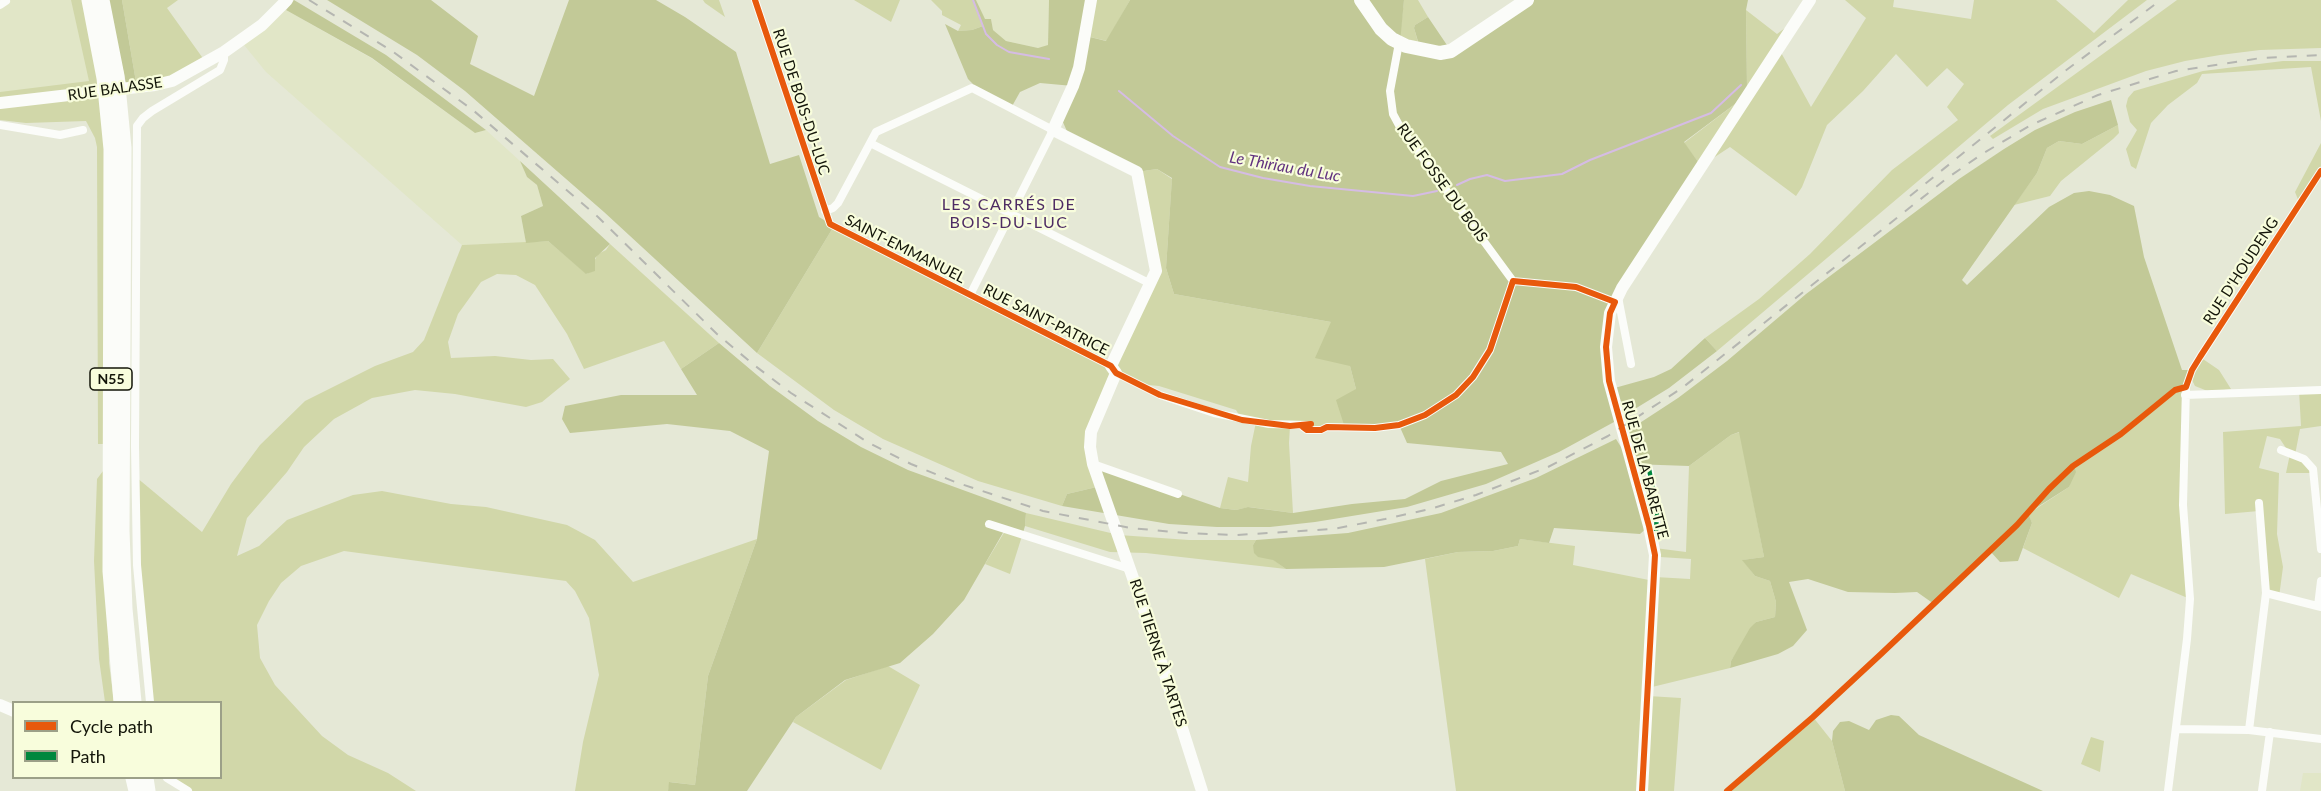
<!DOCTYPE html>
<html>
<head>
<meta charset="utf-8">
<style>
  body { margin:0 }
  #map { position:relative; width:2321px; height:791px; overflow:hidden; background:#e5e8d6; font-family:Lato,sans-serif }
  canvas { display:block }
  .legend { position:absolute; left:12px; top:701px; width:210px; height:78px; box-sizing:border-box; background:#f8fddc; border:2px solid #9ca088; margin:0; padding:8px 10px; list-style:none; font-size:18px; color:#131509 }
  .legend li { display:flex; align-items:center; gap:12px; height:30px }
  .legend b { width:30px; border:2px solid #9ca088 }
</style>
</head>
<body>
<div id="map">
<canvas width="2321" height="791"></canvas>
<ul class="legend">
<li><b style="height:8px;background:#e8590c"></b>Cycle path</li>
<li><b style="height:8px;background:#00873e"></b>Path</li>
</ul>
</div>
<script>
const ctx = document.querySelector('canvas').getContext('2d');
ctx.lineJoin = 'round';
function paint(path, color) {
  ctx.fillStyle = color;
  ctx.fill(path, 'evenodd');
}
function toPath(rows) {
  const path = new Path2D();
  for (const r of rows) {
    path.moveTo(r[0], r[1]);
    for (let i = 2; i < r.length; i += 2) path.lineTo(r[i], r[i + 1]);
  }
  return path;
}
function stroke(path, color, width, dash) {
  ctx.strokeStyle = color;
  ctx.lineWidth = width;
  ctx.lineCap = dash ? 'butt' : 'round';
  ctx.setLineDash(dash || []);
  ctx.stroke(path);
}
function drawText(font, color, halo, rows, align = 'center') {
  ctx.font = font + ' Lato,sans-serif';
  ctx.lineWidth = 4.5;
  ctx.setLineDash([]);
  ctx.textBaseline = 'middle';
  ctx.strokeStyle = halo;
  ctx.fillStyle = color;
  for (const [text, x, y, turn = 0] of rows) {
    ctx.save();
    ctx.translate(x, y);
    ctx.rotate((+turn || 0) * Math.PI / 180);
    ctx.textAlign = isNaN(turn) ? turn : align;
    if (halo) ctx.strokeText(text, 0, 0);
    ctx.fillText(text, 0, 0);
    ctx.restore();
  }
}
const built = toPath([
  [0,0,84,0,98,87,0,98],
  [976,0,1049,0,1048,46,1038,48,1006,41,993,30,991,19,985,20],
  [286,10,371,58,475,133,486,130,520,161,527,177,537,185,543,206,521,216,526,243,462,245,266,72,240,40,274,15],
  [2303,773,2321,773,2321,791,2300,791]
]);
const green = toPath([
  [71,0,84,0,93,36,98,87,0,98,0,92,89,81],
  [122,0,178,0,167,8,207,64,164,78,136,82],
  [703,0,719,0,725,17,705,3],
  [854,0,900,0,891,22],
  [931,0,973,0,983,26,972,30,958,31,961,25,942,15,942,11],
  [1091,0,1130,0,1107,41,1086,36],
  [1404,0,1418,0,1428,17,1415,25,1414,28,1420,49,1399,43],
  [1845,0,1894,0,1893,7,1971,19,1974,0,2056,0,2094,33,2128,0,2147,0,2008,105,1717,351,1705,338,1759,299,1810,254,1892,170,1958,120,1947,107,1964,84,1947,68,1927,87,1896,54,1863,91,1827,125,1802,187,1796,196,1730,147,1701,166,1684,143,1735,104,1747,88,1746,10,1777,34,1797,19,1778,47,1811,107,1866,18],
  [2177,0,2321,0,2321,48,2260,50,2220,55,2185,61,2146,71,2043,109,1993,139,1990,136],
  [2283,61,2321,61,2321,121,2311,67,2202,74,2197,83,2168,105,2151,123,2136,169,2131,166,2126,149,2137,130,2130,122,2126,106,2128,98,2134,91,2203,71],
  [99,96,106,144,106,444,98,444,97,147,95,138,86,121,26,123,0,120,0,107],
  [2118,125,2119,133,2113,139,2061,181,2050,196,2014,205,2037,173,2047,148,2059,141,2082,144],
  [2321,143,2321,175,2299,202,2295,192],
  [1157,169,1172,179,1166,268,1174,294,1331,322,1350,366,1356,389,1345,428,1290,426,1289,443,1293,513,1249,507,1236,510,1220,508,1228,477,1248,482,1251,446,1256,422,1242,420,1236,410,1159,386,1139,384,1116,373,1091,432,1101,486,1067,494,1062,506,978,481,883,439,834,410,757,353,834,226,1111,366,1156,271,1137,172],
  [548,241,587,274,598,254,606,250,610,244,719,343,681,369,664,341,584,369,567,334,535,285,516,275,497,274,481,282,458,314,448,342,451,358,495,356,531,360,553,359,570,379,542,402,526,407,455,394,415,390,372,398,334,419,304,447,287,472,247,518,237,556,259,546,287,520,353,495,382,491,451,504,486,507,567,525,595,540,633,582,757,539,708,676,695,785,670,782,668,791,575,791,583,742,599,675,589,618,575,591,566,581,344,551,301,566,281,583,269,601,257,625,260,658,275,685,322,736,348,755,388,773,416,791,188,791,167,778,220,778,220,702,150,702,137,565,136,477,202,532,231,484,260,445,305,401,375,366,413,352,424,340,462,245],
  [2200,357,2219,370,2231,389,2210,392,2195,386,2192,380],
  [2186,387,2183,505,2190,599,2131,574,2119,598,2023,548,2032,523,2028,514,2069,487,2073,466,2121,434,2175,390],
  [2299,390,2321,390,2321,426,2300,429,2295,455,2314,473,2286,473,2290,454,2280,439,2267,436,2259,468,2279,473,2277,534,2283,567,2279,597,2266,593,2259,511,2225,514,2223,432,2301,426],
  [1740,432,1764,557,1743,560,1755,576,1770,581,1776,602,1775,617,1756,622,1731,661,1730,668,1648,688,1648,696,1681,698,1674,791,1456,791,1425,559,1458,552,1493,551,1518,546,1520,539,1575,546,1573,565,1654,581,1655,577,1690,579,1691,559,1660,557,1655,548,1686,552,1689,466,1731,435],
  [106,467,109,663,114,702,105,702,99,659,94,561,97,479],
  [1026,513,1119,535,1189,540,1256,540,1253,545,1286,569,1146,553,1110,552,1025,526],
  [1005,531,1022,536,1010,574,985,564],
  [888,666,920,685,881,770,793,722,796,717,846,680],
  [1813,717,1832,741,1845,791,1727,791],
  [2091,737,2104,741,2100,772,2081,764]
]);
const forest = toPath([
  [107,0,122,0,136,82,126,83],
  [294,0,386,55,486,130,475,133,372,58,286,10],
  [327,0,431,0,478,36,470,64,534,96,569,0,656,0,685,17,736,52,770,164,799,155,819,217,834,226,757,353,604,212,465,91,417,55],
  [973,0,976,0,985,19,991,19,993,30,1006,41,1038,48,1048,45,1049,0,1091,0,1086,36,1106,41,1130,0,1404,0,1400,43,1420,48,1414,28,1415,25,1428,17,1451,51,1527,0,1748,0,1746,10,1747,88,1735,104,1684,142,1701,166,1610,313,1611,389,1654,377,1671,369,1705,338,1717,351,1669,388,1625,415,1612,391,1614,422,1559,452,1486,484,1407,507,1315,522,1270,527,1217,527,1169,524,1062,506,1067,494,1101,486,1093,464,1220,508,1236,510,1248,507,1293,513,1352,504,1405,499,1441,481,1508,464,1501,452,1407,443,1399,425,1345,428,1336,400,1356,389,1350,366,1315,358,1331,322,1174,294,1166,268,1172,178,1157,169,1137,172,1070,138,1062,120,1073,86,1040,83,1020,92,1011,108,972,88,973,84,968,79,945,24,958,31,972,30,983,26],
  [2111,100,2118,125,2082,144,2059,141,2047,148,2037,173,1962,280,1967,285,2049,207,2074,193,2089,191,2110,195,2134,206,2144,257,2182,370,2192,370,2186,387,2175,390,2121,434,2074,466,2076,472,2069,487,2028,513,2032,523,2018,561,2000,562,1990,551,1934,604,1917,592,1895,593,1848,592,1808,579,1789,582,1807,630,1793,646,1778,654,1730,668,1731,661,1750,628,1756,622,1775,617,1776,602,1770,581,1755,576,1742,560,1764,557,1739,432,1731,435,1689,466,1632,464,1649,526,1640,534,1554,528,1549,543,1520,539,1518,546,1493,551,1458,552,1384,567,1286,569,1273,560,1258,557,1254,553,1253,545,1256,540,1348,533,1441,513,1536,478,1616,439,1631,463,1629,430,1678,398,1727,361,1806,294,1870,246,1959,179,2004,149,2035,130,2075,112],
  [520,161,610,244,595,258,595,271,586,274,548,241,526,243,521,216,543,206,537,185,527,177],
  [719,343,770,386,818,421,861,447,908,470,1026,513,1025,526,1022,536,1004,531,964,600,933,634,900,663,845,680,796,717,747,791,668,791,669,782,695,785,708,676,757,539,769,451,730,431,667,424,570,433,562,419,565,406,621,395,697,395,681,369],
  [1891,715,1899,716,1919,735,2043,791,1845,791,1832,741,1833,731,1840,722,1849,721,1869,730,1876,720]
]);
const stream = toPath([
  [973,0,986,34,997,45,1009,52,1049,59],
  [1119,91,1173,136,1220,167,1263,178,1310,186,1413,196,1437,191],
  [1457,185,1470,179,1487,175,1505,181,1562,174,1590,160,1711,113,1741,85]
]);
const street = toPath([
  [755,0,830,224,1111,366],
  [0,5,6,1],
  [1399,43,1390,91,1393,114,1400,127,1513,281],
  [0,125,60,135,83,130],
  [870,143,1151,284],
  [825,211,833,208,838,203,876,132,972,88,1053,130,970,295],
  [1513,281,1576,287,1615,302],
  [1618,297,1631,364],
  [1116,373,1160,395,1214,413,1269,424,1306,425],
  [2185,395,2321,390],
  [1303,427,1307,430,1321,430,1327,427,1375,428,1399,425,1425,415,1456,395,1473,377,1490,350,1513,281],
  [2281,450,2304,459,2313,469,2321,549],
  [1093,464,1178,494],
  [1649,469,1657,509,1655,540],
  [989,524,1130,569],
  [2266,593,2321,607],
  [2318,606,2321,581],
  [150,702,137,565,135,446,137,126,143,118,152,111,220,70,224,60,224,52],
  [2176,729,2249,730,2321,739],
  [2249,730,2266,593,2259,503],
  [167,778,188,791],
  [2168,791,2187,639,2190,599,2183,505,2186,387,2192,370,2200,357,2321,171],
  [2262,791,2270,732]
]);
const secondary = toPath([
  [1091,0,1079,68,1073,86,1053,130,1137,172,1156,271,1111,366,1116,373,1091,432,1090,447,1093,464,1147,618,1202,791],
  [0,103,155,85,172,81,224,52,262,25,287,0],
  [0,705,14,711],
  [1642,791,1655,555,1649,526,1609,381,1606,347,1610,313,1622,288,1810,0]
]);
const primary = toPath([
  [1361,0,1381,29,1392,39,1406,46,1440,53,1451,51,1527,0]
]);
const highway = toPath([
  [89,0,104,78,111,149,110,571,121,702],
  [102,0,117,76,124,148,122,531,125,609,134,702],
  [133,778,136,791],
  [146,778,148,791]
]);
const rail = toPath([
  [309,0,392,51,474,111,598,217,717,334,754,365,791,393,869,443,911,464,955,482,1043,511,1131,528,1185,533,1236,535,1333,529,1385,519,1430,509,1476,495,1548,467,1608,436,1682,388,1946,179,1982,154,2031,125,2098,95,2176,71,2261,58,2321,55],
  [1910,196,2065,71,2161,0]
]);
const quiet = toPath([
  [1649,469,1657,509,1656,535]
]);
const cycleway = toPath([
  [755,0,830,224,1111,366,1116,373,1160,395,1242,420,1290,426,1311,424],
  [1303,427,1307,430,1321,430,1327,427,1375,428,1399,425,1425,415,1456,395,1473,377,1490,350,1513,281,1576,287,1615,302,1610,313,1606,347,1609,381,1649,526,1655,555,1642,791],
  [1727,791,1813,717,1881,654,2017,525,2049,489,2073,466,2121,434,2175,390,2186,387,2192,370,2200,357,2321,171]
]);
const shields = [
  [111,379,42]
];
const shieldNames = [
  ["N55",111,379]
];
const streetNames = [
  ["RUE BALASSE",115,89,-8],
  ["RUE DE BOIS-DU-LUC",801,102,72],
  ["RUE FOSSE DU BOIS",1442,183,54],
  ["SAINT-EMMANUEL",905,249,27],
  ["RUE D'HOUDENG",2241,271,-57],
  ["RUE SAINT-PATRICE",1046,320,27],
  ["RUE DE LA BARETTE",1645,470,75],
  ["RUE TIERNE À TARTES",1158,653,72]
];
const waterNames = [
  ["Le Thiriau du Luc",1285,167,10]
];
const neighbourhoodNames = [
  ["LES CARRÉS DE",1009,205],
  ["BOIS-DU-LUC",1009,223]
];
paint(built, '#e1e6c7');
paint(green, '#d1d7a9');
paint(forest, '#c2c997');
stroke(stream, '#d5bce4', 2);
stroke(street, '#fbfcf9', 8);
stroke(secondary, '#fbfcf9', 12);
stroke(primary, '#fbfcf9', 14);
stroke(highway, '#fbfcf9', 15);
stroke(rail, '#b5b6b1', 2, [10, 10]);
stroke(quiet, '#00873e', 4.5, [9, 4.5]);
stroke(cycleway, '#e8590c', 6);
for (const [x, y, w] of shields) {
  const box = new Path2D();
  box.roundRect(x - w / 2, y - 11, w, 22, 4.5);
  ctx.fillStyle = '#f8fddc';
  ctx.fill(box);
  stroke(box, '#131509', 1.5);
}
drawText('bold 14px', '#131509', null, shieldNames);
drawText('15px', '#131509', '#f8fddc', streetNames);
drawText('italic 16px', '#61327f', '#f8fddc', waterNames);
ctx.letterSpacing = '1.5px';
drawText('16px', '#4e2c64', '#f8fddc', neighbourhoodNames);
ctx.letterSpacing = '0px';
</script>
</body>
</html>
